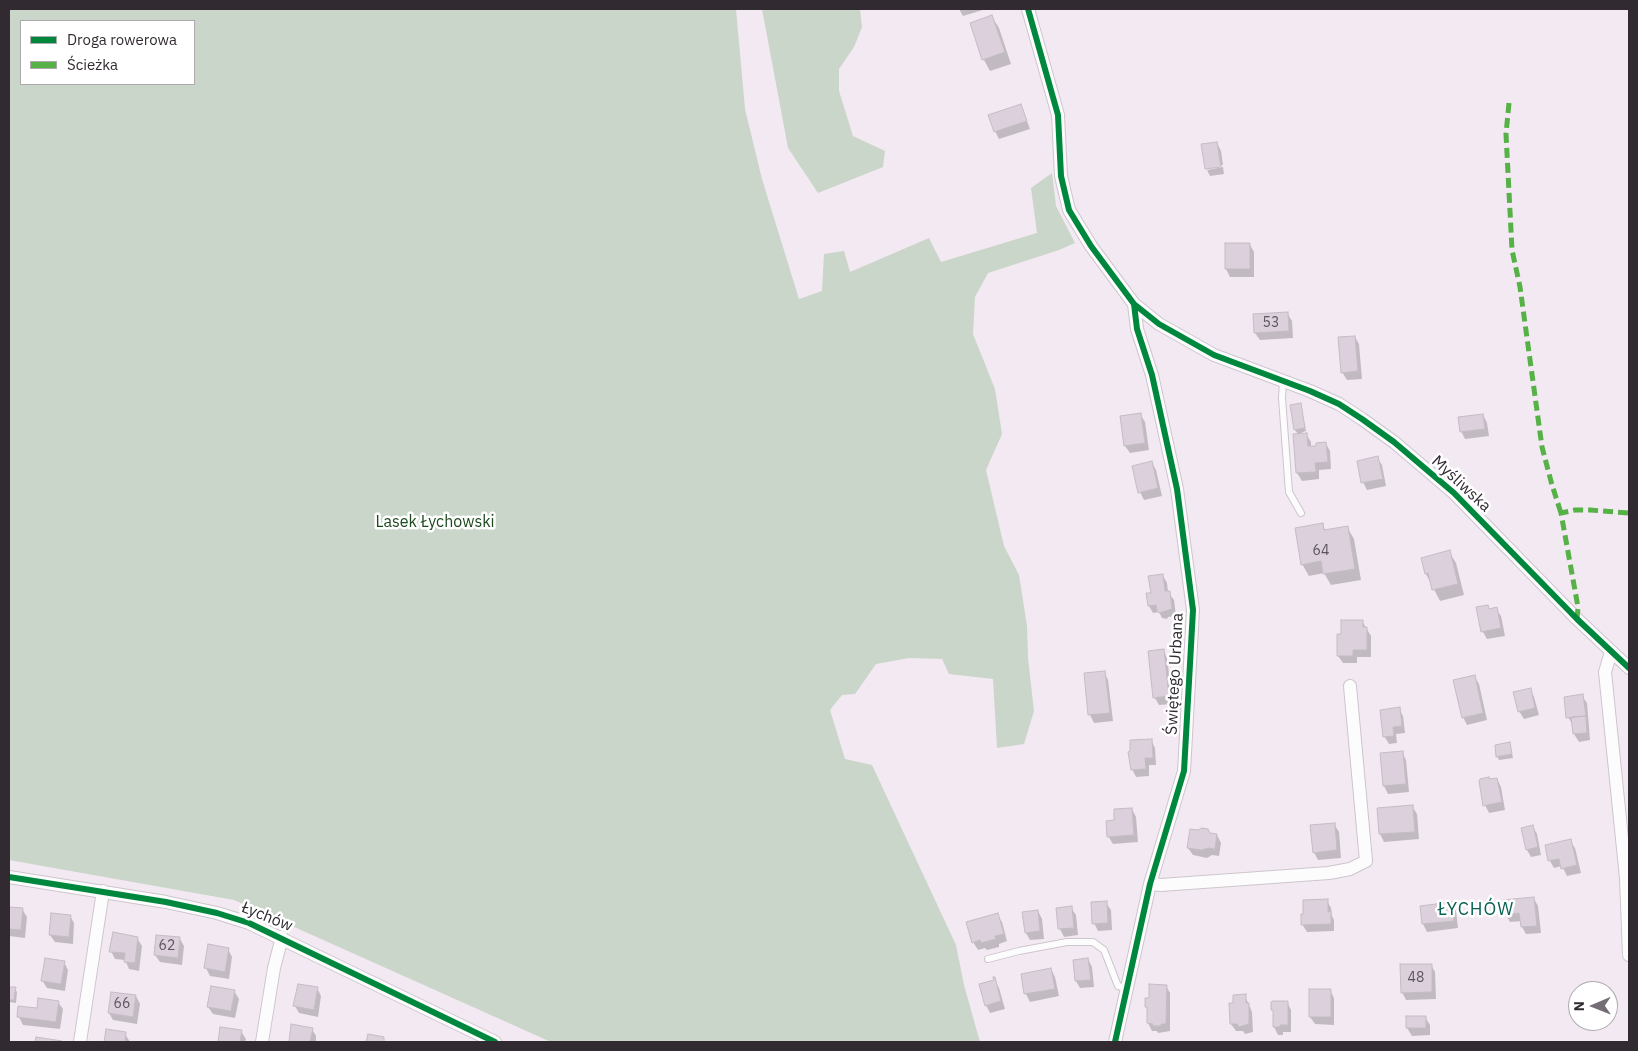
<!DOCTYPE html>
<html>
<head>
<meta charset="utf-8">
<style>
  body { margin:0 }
  #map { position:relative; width:1638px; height:1051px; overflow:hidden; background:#f3e9f2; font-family:"IBM Plex Sans",sans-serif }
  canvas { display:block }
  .frame { position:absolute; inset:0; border:10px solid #312a31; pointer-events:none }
  .legend { position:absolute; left:20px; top:20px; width:175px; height:65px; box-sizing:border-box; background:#fff; border:1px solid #adaaad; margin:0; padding:6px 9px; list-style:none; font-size:15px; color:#312a31 }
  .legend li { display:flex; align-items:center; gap:10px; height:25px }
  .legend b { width:25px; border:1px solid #adaaad }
  .north { position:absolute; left:1568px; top:981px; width:50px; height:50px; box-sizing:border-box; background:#fff; border:1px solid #adaaad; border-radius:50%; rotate:269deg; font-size:14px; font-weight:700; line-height:20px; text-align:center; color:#312a31 }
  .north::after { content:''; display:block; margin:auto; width:18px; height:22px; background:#756d75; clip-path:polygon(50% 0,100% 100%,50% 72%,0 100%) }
</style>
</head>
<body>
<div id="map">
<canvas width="1638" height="1051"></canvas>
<div class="frame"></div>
<ul class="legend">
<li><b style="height:6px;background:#00873e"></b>Droga rowerowa</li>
<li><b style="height:6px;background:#56b246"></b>Ścieżka</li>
</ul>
<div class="north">N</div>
</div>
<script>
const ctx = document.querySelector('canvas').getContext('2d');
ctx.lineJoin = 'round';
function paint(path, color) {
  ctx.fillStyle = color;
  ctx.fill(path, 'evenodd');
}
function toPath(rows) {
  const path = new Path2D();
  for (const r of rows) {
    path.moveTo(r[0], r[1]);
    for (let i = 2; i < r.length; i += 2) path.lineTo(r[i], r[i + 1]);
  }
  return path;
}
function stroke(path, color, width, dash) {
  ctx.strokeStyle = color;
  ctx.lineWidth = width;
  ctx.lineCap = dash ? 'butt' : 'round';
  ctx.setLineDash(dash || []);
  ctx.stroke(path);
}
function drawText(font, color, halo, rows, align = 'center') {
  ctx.font = font + ' "IBM Plex Sans",sans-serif';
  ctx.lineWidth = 5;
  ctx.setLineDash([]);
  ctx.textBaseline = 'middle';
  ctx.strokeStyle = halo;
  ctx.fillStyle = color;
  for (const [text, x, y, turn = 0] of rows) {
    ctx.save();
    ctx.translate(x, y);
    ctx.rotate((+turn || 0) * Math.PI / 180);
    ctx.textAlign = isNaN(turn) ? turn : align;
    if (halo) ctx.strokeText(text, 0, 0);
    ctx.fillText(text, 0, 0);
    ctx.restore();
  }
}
const forest = toPath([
  [9,9,736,9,745,109,762,179,799,299,822,291,824,254,844,251,850,272,929,238,941,262,1037,233,1031,188,1052,173,1056,206,1075,243,1059,250,988,273,975,297,973,334,995,389,1002,434,986,470,1004,546,1019,575,1027,626,1028,658,1034,711,1024,744,997,748,993,679,949,674,942,659,909,658,876,664,855,694,842,695,830,710,845,759,872,765,956,945,964,985,980,1042,551,1042,234,900,9,860],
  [21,21,194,21,194,84,21,84],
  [762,9,860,9,862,27,854,47,839,69,839,91,853,136,885,151,883,167,818,193,788,148]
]);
const shadow = toPath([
  [959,9,986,9,963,16],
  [992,17,999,28,1011,64,990,71,984,60,971,24],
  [1021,105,1030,129,999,139,995,131],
  [1217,143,1221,151,1223,165,1207,167,1207,170,1223,167,1224,174,1210,176,1206,168],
  [1250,245,1254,252,1254,277,1230,277,1226,269],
  [1287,313,1292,321,1293,338,1260,340,1255,333],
  [1355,337,1359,344,1362,379,1347,380,1342,372],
  [1300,404,1306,431,1298,434,1295,430],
  [1140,414,1145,422,1149,450,1130,453,1125,446],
  [1483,415,1487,423,1489,436,1465,439,1461,431],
  [1306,434,1311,442,1311,447,1326,444,1330,451,1331,469,1319,470,1319,479,1302,481,1297,473,1294,435],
  [1377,458,1382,465,1386,486,1367,490,1363,482],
  [1152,463,1156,470,1162,496,1144,500,1140,492],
  [1322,525,1326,531,1347,527,1354,539,1361,580,1331,585,1324,573,1309,576,1302,564],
  [1449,552,1456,563,1464,595,1440,601,1426,574],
  [1163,576,1167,583,1168,592,1174,600,1176,616,1168,617,1167,619,1162,618,1159,612,1153,613,1149,606,1152,594],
  [1478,608,1489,610,1496,609,1501,616,1505,636,1487,639,1483,632],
  [1362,621,1371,636,1371,657,1357,657,1357,663,1343,663,1338,656,1342,636],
  [1163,650,1167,658,1173,704,1159,705,1155,698],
  [1104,672,1108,680,1113,721,1094,723,1090,715,1085,674],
  [1474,676,1479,684,1487,720,1467,725,1463,717],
  [1530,689,1534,697,1539,715,1524,719,1519,711],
  [1582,696,1587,703,1590,740,1579,742,1574,734,1573,725,1568,717],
  [1399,709,1403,716,1405,733,1396,734,1397,743,1389,744,1384,736],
  [1151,740,1155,748,1156,765,1149,765,1149,776,1136,777,1132,769,1131,752],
  [1510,744,1513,758,1499,760,1497,756],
  [1402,752,1406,760,1409,792,1388,794,1384,786,1381,754],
  [1497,779,1501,787,1505,810,1489,813,1485,805],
  [1412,806,1417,814,1419,839,1384,842,1380,834],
  [1132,809,1136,817,1138,842,1113,844,1108,836],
  [1334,824,1339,832,1341,858,1318,860,1314,852],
  [1533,827,1537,834,1541,855,1531,857,1527,850],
  [1198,831,1217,835,1221,843,1219,856,1212,855,1207,858,1193,855,1188,848],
  [1570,841,1575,848,1581,873,1567,876,1562,866,1554,868,1550,861],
  [1534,899,1538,906,1541,933,1526,934,1522,927,1522,921,1510,922,1506,915],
  [1327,901,1331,908,1332,916,1334,920,1334,931,1307,932,1302,924,1305,915],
  [1106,903,1111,910,1112,930,1098,931,1094,923],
  [1451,903,1456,911,1458,928,1427,932,1423,924,1421,907],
  [9,908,22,909,27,917,25,938,9,936],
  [1071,908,1076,915,1078,935,1064,937,1060,929,1058,909],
  [1038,911,1042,919,1044,939,1030,940,1026,933],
  [997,915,1002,922,1007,941,999,944,999,947,987,950,985,948,978,950,973,942],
  [70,916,74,923,73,944,55,942,50,935],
  [137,938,142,946,139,971,129,969,125,960,115,959,111,951],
  [180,939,184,946,182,965,160,962,155,955],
  [228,949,232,957,229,979,210,976,206,968],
  [1088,959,1092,967,1094,987,1080,988,1076,981],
  [64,962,68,970,65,991,47,988,42,980],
  [1431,965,1435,972,1436,999,1406,1000,1402,992],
  [1051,969,1055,977,1059,996,1030,1002,1026,994,1022,975],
  [995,981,999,988,1005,1009,990,1013,986,1005],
  [1166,986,1170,993,1170,1031,1158,1033,1157,1031,1152,1031,1148,1023,1148,1011,1146,1007,1150,999],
  [9,988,15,989,17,992,16,1003,9,1002],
  [317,988,321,996,318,1017,299,1013,295,1006],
  [1330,990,1334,998,1334,1025,1315,1024,1310,1017],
  [234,991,239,999,235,1018,213,1014,208,1007],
  [136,996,140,1004,137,1024,113,1020,109,1013],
  [1245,996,1252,1012,1253,1032,1245,1034,1243,1031,1236,1031,1231,1024],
  [58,1002,63,1009,60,1029,23,1025,19,1017],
  [1287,1002,1291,1010,1291,1032,1283,1032,1283,1035,1278,1035,1274,1027,1274,1012,1272,1009],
  [1425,1017,1430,1025,1430,1035,1412,1036,1407,1028,1407,1018],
  [292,1026,312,1029,316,1036,316,1042,290,1042],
  [221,1029,241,1031,246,1039,245,1042,219,1042],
  [107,1031,125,1034,130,1042,105,1042]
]);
const building = toPath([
  [992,15,1005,52,982,60,970,23,992,15],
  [1021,104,1027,121,994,132,988,115,1021,104],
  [1217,142,1221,167,1205,169,1201,144,1217,142],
  [1225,243,1250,243,1250,269,1225,269,1225,243],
  [1288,312,1289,331,1254,333,1253,314,1288,312],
  [1355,336,1358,371,1341,373,1338,337,1355,336],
  [1301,403,1305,428,1294,430,1290,405,1301,403],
  [1141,413,1145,443,1124,446,1120,416,1141,413],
  [1483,414,1485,429,1460,432,1458,417,1483,414],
  [1307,433,1308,446,1316,446,1316,443,1326,442,1328,462,1315,463,1316,472,1296,473,1293,434,1307,433],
  [1378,456,1383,479,1361,483,1357,461,1378,456],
  [1152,461,1158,488,1138,493,1132,466,1152,461],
  [1323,523,1324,530,1348,526,1355,569,1323,574,1321,561,1301,565,1295,528,1323,523],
  [1450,550,1458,584,1432,590,1428,573,1425,574,1421,558,1450,550],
  [1163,574,1165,591,1170,591,1172,609,1159,613,1157,611,1156,605,1148,606,1146,593,1151,593,1148,576,1163,574],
  [1488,605,1489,609,1497,607,1501,628,1481,632,1476,607,1488,605],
  [1341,620,1363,620,1363,627,1367,627,1367,650,1353,650,1353,656,1337,656,1337,634,1341,634,1341,620],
  [1164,649,1169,696,1153,698,1148,651,1164,649],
  [1105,671,1110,713,1088,715,1084,673,1105,671],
  [1475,675,1483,713,1462,718,1453,680,1475,675],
  [1531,688,1535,708,1518,712,1513,692,1531,688],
  [1583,694,1586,716,1566,718,1564,697,1583,694],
  [1400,707,1402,726,1393,727,1394,736,1383,737,1380,710,1400,707],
  [1586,716,1587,733,1573,734,1571,717,1586,716],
  [1152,739,1153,758,1145,758,1146,769,1131,770,1128,752,1130,751,1130,740,1152,739],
  [1510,742,1512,754,1496,757,1495,745,1510,742],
  [1403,751,1406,784,1383,786,1380,753,1403,751],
  [1489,777,1489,779,1497,778,1502,802,1483,806,1479,781,1480,779,1489,777],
  [1413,805,1415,832,1379,834,1377,808,1413,805],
  [1132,808,1134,835,1107,837,1106,821,1114,820,1114,809,1132,808],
  [1335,823,1337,850,1313,853,1310,825,1335,823],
  [1533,825,1538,847,1526,850,1521,828,1533,825],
  [1202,828,1208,829,1210,833,1217,834,1215,849,1208,848,1202,850,1187,848,1190,829,1198,830,1202,828],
  [1571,839,1577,865,1561,869,1559,859,1548,861,1545,845,1571,839],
  [1534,897,1537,926,1521,927,1519,913,1505,915,1503,900,1534,897],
  [1328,899,1328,912,1331,911,1331,924,1301,925,1301,914,1303,914,1303,900,1328,899],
  [1107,901,1108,923,1092,924,1091,902,1107,901],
  [1452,902,1454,921,1422,924,1420,906,1452,902],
  [1072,906,1074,928,1058,929,1056,908,1072,906],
  [9,907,23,908,21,930,9,929,9,907],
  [1038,910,1040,931,1025,933,1022,912,1038,910],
  [51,913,71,915,69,937,49,935,51,913],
  [998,913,1004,934,995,936,996,939,981,943,980,940,972,943,966,922,998,913],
  [113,932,138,937,135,963,124,962,125,953,109,952,113,932],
  [156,935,180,937,178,958,154,955,156,935],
  [208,944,229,948,225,972,204,968,208,944],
  [45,958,65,961,61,984,41,981,45,958],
  [1088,958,1091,980,1075,981,1073,960,1088,958],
  [1400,964,1432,964,1432,992,1401,993,1400,964],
  [1051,968,1055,989,1024,994,1021,974,1051,968],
  [993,977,995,977,1001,1001,985,1006,979,984,994,980,993,977],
  [298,984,318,987,314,1010,293,1006,298,984],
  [1149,984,1167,985,1166,1024,1161,1024,1161,1026,1152,1026,1153,1024,1147,1023,1147,1007,1145,1007,1145,998,1149,998,1149,984],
  [211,986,235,990,231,1011,207,1007,211,986],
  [9,987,16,987,14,1000,9,1000,9,987],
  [1309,989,1331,989,1331,1017,1309,1017,1309,989],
  [111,992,136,995,133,1017,108,1013,111,992],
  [1246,994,1246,1003,1249,1003,1249,1024,1239,1027,1237,1024,1230,1024,1229,1003,1233,1003,1233,995,1246,994],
  [38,998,59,1001,56,1022,17,1017,18,1006,37,1008,38,998],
  [1273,1001,1288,1001,1288,1025,1280,1025,1280,1027,1273,1027,1273,1010,1271,1010,1271,1002,1273,1001],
  [1406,1016,1426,1016,1426,1028,1406,1028,1406,1016],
  [291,1024,313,1028,310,1042,289,1042,291,1024],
  [220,1027,242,1030,240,1042,218,1042,220,1027],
  [106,1029,126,1032,125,1042,104,1042,106,1029],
  [368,1034,384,1037,384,1042,366,1042,368,1034],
  [36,1037,62,1041,62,1042,35,1042,36,1037]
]);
const service = toPath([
  [1283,381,1282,398,1289,492,1301,513],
  [988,959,1019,951,1067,942,1093,942,1104,950,1118,986,1127,988]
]);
const minor = toPath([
  [1028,9,1058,115,1061,176,1069,210,1091,246,1134,304,1159,324,1214,355,1310,391,1339,404,1362,419,1394,442,1454,493,1577,619,1629,668],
  [1611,652,1605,672,1626,878,1629,955],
  [9,877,166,902,217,913,249,923,495,1042],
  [1150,884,1161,885,1329,873,1350,869,1366,861,1350,686],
  [80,1042,103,891],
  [262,1042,274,968,282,937],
  [1115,1042,1150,884,1184,771,1193,610,1177,489,1152,375,1137,329,1134,304]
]);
const quiet = toPath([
  [1509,103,1506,134,1512,250,1520,287,1542,447,1552,485,1561,513],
  [1577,619,1578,607,1561,513,1575,510,1590,510,1629,513]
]);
const cycleway = toPath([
  [1028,9,1058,115,1061,176,1069,210,1091,246,1134,304,1159,324,1214,355,1310,391,1339,404,1362,419,1394,442,1454,493,1577,619,1629,668],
  [9,877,166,902,217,913,249,923,495,1042],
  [1115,1042,1150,884,1184,771,1193,610,1177,489,1152,375,1137,329,1134,304]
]);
const numberNames = [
  ["53",1271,323],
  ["64",1321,551],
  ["62",167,946],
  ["48",1416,978],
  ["66",122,1004]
];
const streetNames = [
  ["Myśliwska",1461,484,43],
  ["Świętego Urbana",1175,674,-87],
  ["Łychów",267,917,22]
];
const parkNames = [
  ["Lasek Łychowski",435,522]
];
const neighbourhoodNames = [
  ["ŁYCHÓW",1476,910]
];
paint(forest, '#cad6c9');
paint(shadow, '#0003');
paint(building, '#dbd0db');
stroke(building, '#c4bcc4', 1);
stroke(service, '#cdc6cc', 8);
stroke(minor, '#cdc6cc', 14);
stroke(service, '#fdfcfd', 6);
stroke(minor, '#fdfcfd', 12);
stroke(quiet, '#56b246', 5, [10, 5]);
stroke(cycleway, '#00873e', 6);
drawText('14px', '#5d555d', null, numberNames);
drawText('16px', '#312a31', '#fff', streetNames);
drawText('16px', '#1d491f', '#fff', parkNames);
ctx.letterSpacing = '1px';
drawText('18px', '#086252', '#fff', neighbourhoodNames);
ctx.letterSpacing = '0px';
</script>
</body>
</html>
